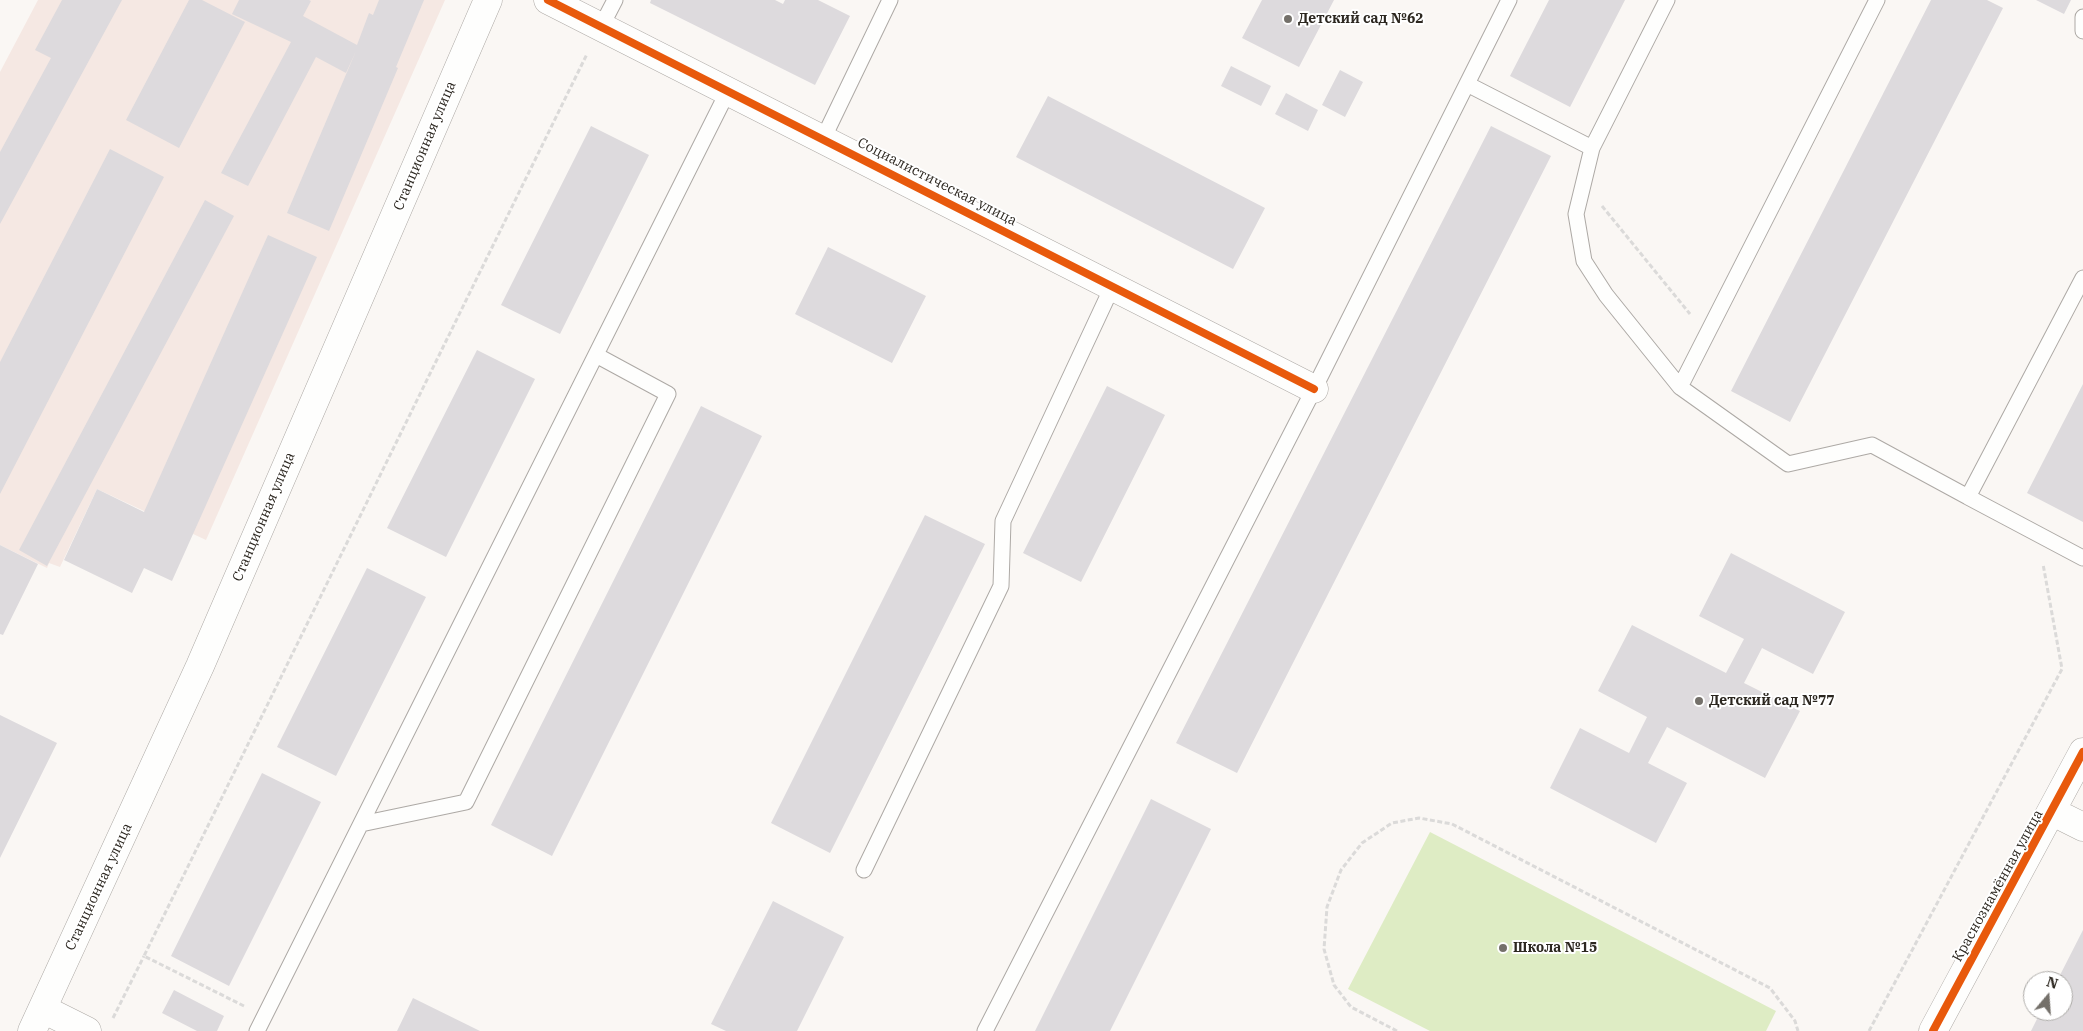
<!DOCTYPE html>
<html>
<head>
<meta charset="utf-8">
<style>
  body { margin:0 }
  #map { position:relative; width:2083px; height:1031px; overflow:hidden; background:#faf7f4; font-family:"IBM Plex Serif",serif }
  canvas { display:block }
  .north { position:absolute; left:2023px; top:971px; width:50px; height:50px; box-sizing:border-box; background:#fff; border:1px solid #aba9a6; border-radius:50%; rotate:18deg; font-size:14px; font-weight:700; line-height:20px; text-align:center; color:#2c2720 }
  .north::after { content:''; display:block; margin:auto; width:18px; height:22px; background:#74706a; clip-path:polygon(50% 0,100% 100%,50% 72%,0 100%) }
</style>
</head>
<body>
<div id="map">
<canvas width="2083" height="1031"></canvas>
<div class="north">N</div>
</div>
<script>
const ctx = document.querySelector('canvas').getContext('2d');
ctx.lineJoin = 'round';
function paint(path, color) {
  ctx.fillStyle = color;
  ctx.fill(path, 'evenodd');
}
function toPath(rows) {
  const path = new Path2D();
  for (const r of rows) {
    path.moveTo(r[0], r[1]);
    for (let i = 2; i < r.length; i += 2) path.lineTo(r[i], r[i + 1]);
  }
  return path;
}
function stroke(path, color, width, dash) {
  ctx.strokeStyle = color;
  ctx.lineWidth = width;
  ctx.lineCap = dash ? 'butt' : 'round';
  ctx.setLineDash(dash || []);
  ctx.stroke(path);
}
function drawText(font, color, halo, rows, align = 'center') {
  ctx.font = font + ' "IBM Plex Serif",serif';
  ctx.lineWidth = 4;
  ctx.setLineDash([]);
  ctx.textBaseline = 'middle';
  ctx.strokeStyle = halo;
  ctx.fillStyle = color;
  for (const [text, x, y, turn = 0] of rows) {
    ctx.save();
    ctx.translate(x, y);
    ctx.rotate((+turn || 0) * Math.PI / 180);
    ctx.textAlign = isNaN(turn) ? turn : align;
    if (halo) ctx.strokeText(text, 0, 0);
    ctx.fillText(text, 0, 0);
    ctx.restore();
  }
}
const industrial = toPath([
  [38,0,445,0,206,540,97,489,60,567,49,563,47,568,0,545,0,72]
]);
const green = toPath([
  [1430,832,1776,1011,1766,1031,1430,1031,1348,989]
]);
const building = toPath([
  [62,0,122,0,0,224,0,152,51,58,35,50],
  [189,0,202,0,245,22,179,148,126,120],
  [239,0,309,0,311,1,303,16,357,45,369,13,373,15,379,0,424,0,396,67,398,68,329,231,287,213,356,51,346,73,316,57,248,186,221,173,291,42,232,14],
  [651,0,775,0,783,4,785,0,818,0,850,16,815,85,650,3],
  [1262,0,1334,0,1299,67,1242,38],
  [1549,0,1625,0,1570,107,1510,76],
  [1931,0,1987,0,2003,8,1790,422,1731,391],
  [2036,0,2071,0,2064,14],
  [1231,66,1271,86,1261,106,1221,86],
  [1340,70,1363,82,1345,117,1322,105],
  [1286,93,1318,110,1308,131,1275,114],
  [1048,96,1265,208,1233,269,1016,157],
  [591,126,649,155,560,334,501,305],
  [1491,126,1551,156,1237,773,1176,743],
  [110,149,164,177,0,494,0,362],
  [205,200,234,216,47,566,19,550],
  [268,235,317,257,172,581,144,568,132,593,64,560,97,489,144,512],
  [828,247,926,296,892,363,795,314],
  [477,350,535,379,446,557,387,528],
  [2083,384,2083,522,2027,493],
  [1107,386,1165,415,1081,582,1023,553],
  [701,406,762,436,552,856,491,825],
  [925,515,985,544,830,853,771,823],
  [0,545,38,564,3,635,0,634],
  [1731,553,1845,612,1813,674,1762,648,1744,683,1800,711,1765,778,1667,727,1648,763,1687,783,1656,843,1550,788,1580,728,1629,753,1647,717,1598,691,1632,625,1726,673,1744,639,1699,616],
  [367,568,426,597,336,776,277,747],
  [0,715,57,743,0,858],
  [262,773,321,802,229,986,171,956],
  [1151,799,1211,829,1110,1031,1035,1031],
  [773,901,844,937,797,1031,726,1031,711,1024],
  [2083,930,2083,1031,2031,1031,2041,1011,2063,1011,2063,981,2057,981],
  [174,990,224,1016,217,1031,197,1031,162,1013],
  [413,998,480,1031,397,1031]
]);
const path = toPath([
  [1602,206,1690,314],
  [244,1006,144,956,587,54],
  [113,1018,144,956],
  [1397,1031,1351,1007,1334,985,1324,949,1327,907,1341,870,1362,843,1392,823,1419,818,1452,824,1770,988,1795,1021,1798,1031],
  [1869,1031,2062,669,2043,564]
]);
const service = toPath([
  [1877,0,1680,387,1788,464,1872,445,1968,497],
  [2083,17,2083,31],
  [601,27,615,0],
  [1467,84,1592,148,1667,0],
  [823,139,890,0],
  [1592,148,1576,214,1584,261,1606,295,1680,387],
  [2083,278,1968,497,2083,558],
  [361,824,466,802,668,394,596,355],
  [864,870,1001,586,1003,521,1113,285],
  [257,1031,728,91],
  [985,1031,1314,389,1509,0]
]);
const minor = toPath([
  [548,0,1314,389],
  [2053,812,2083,827],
  [1933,1031,2083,752]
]);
const secondary = toPath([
  [43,1009,87,1031],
  [32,1031,200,666,488,0]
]);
const cycleway = toPath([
  [548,0,1314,389],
  [1933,1031,2083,752]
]);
const markers = [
  [1288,19,5,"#74706a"],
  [1699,701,5,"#74706a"],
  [1503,948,5,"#74706a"]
];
const poiNames = [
  ["Детский сад №62",1298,19],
  ["Детский сад №77",1709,701],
  ["Школа №15",1513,948]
];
const streetNames = [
  ["Станционная улица",425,146,-67],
  ["Социалистическая улица",937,182,27],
  ["Станционная улица",264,517,-67],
  ["Краснознамённая улица",1998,886,-61],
  ["Станционная улица",99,887,-65]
];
paint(industrial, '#f5e8e3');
paint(green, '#deecc4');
paint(building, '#dddadd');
stroke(service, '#ada9a5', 17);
stroke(minor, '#ada9a5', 29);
stroke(secondary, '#ada9a5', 29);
stroke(path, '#dbdad9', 3, [5, 2.5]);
stroke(service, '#fefefd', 15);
stroke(minor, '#fefefd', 28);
stroke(secondary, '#fefefd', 28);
stroke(cycleway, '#e8590c', 8);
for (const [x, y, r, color] of markers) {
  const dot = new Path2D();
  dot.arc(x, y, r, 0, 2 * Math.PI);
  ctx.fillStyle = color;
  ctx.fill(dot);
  stroke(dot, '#fff', 2);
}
drawText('bold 14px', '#2c2720', '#fff', poiNames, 'left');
drawText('14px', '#2c2720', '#fff', streetNames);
</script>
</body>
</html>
